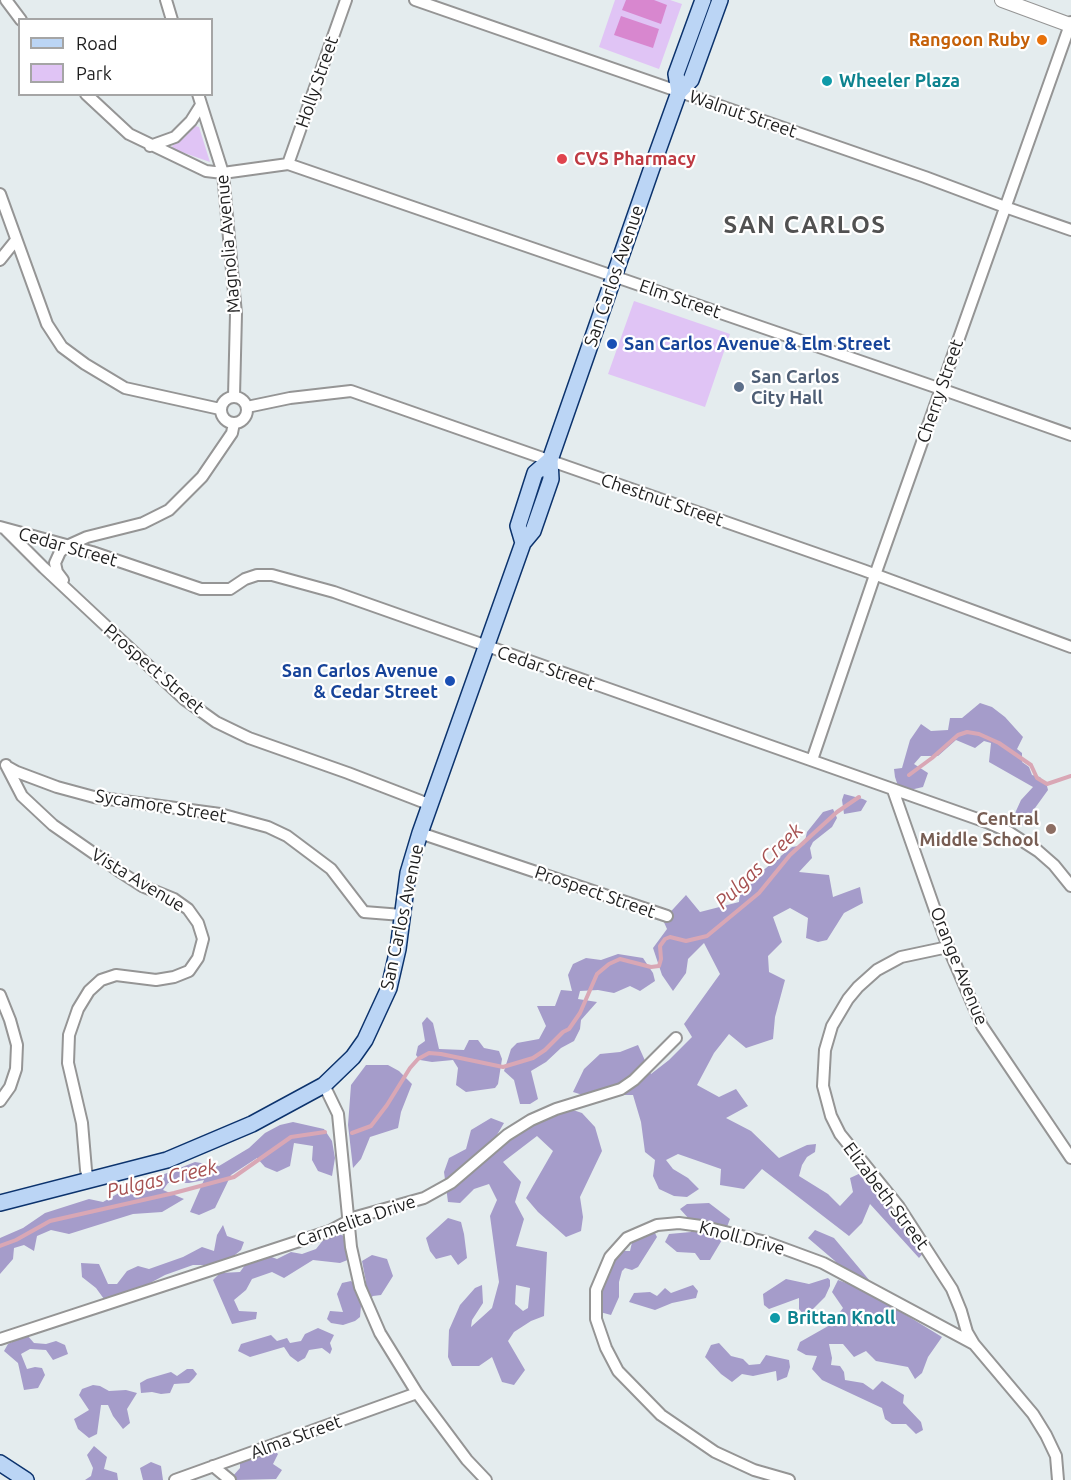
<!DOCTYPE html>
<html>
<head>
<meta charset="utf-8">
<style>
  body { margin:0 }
  #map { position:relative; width:1071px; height:1480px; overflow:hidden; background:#e4ecee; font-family:Ubuntu,sans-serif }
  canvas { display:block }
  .legend { position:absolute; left:18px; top:18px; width:195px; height:78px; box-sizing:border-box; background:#fff; border:2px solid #a5a5a5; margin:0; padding:8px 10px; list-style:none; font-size:18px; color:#1e1e1e }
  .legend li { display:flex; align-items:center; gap:12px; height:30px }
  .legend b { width:30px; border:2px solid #a5a5a5 }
</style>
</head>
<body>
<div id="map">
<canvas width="1071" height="1480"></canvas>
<ul class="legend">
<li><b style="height:8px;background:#bbd5f5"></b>Road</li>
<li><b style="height:16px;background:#e0c4f5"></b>Park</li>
</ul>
</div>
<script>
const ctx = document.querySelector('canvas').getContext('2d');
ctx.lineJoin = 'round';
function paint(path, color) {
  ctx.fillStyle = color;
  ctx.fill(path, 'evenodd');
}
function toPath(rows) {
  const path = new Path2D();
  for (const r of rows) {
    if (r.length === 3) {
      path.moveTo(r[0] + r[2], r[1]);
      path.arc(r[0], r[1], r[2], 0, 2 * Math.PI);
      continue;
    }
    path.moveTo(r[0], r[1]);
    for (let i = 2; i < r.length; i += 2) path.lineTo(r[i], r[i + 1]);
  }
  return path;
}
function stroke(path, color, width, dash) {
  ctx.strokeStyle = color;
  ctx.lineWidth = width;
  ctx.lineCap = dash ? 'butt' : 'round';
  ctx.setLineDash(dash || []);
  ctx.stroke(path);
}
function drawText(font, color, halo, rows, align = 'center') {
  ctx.font = font + ' Ubuntu,sans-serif';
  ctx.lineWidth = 4.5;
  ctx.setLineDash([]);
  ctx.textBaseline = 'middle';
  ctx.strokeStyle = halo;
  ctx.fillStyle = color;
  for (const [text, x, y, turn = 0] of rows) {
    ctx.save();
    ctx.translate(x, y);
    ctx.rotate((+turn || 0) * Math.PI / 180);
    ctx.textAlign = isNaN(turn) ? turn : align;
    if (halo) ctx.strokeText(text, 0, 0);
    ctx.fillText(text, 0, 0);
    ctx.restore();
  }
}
const forest = toPath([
  [980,703,992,707,1005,717,1023,737,1017,749,1022,753,1022,762,1029,767,1032,775,1040,777,1047,786,1048,790,1022,826,1015,827,1011,822,1021,800,1033,787,989,762,991,743,984,741,975,748,956,740,938,756,921,756,914,764,928,773,923,787,910,790,898,786,895,777,894,769,902,768,910,740,921,724,931,731,948,730,950,718,962,718],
  [844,794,863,799,867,801,861,811,844,814,842,800],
  [833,809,837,818,832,827,813,842,810,848,812,858,799,872,829,875,833,897,860,887,863,903,844,913,827,940,818,942,806,938,808,918,790,908,773,917,782,942,768,956,769,972,785,980,775,1017,773,1039,746,1048,729,1034,714,1053,697,1085,719,1097,736,1089,748,1106,726,1118,751,1131,779,1158,807,1145,816,1144,815,1152,807,1157,802,1165,799,1176,828,1194,840,1206,853,1192,850,1178,863,1172,882,1193,924,1252,919,1258,870,1204,862,1223,849,1236,762,1169,744,1189,720,1185,721,1169,678,1154,666,1160,673,1169,688,1178,699,1189,687,1197,674,1196,659,1189,653,1176,655,1160,645,1152,641,1122,633,1095,621,1095,602,1101,573,1092,584,1069,600,1054,620,1052,638,1045,651,1074,669,1060,692,1037,684,1024,720,974,704,943,688,959,686,973,673,991,662,975,653,948,667,929,663,920,686,895,700,912,739,902,740,889,792,847,804,845,807,832,823,812],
  [618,954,643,958,653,973,655,981,640,991,630,986,614,993,598,990,580,991,578,999,597,1002,581,1020,580,1029,574,1041,561,1048,546,1062,531,1071,538,1099,530,1104,520,1104,514,1080,504,1071,511,1049,517,1043,539,1039,546,1026,537,1006,555,1006,561,990,572,991,568,975,573,964,586,958,601,960],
  [427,1017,433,1023,439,1049,464,1050,469,1040,478,1040,484,1048,499,1051,502,1059,498,1084,495,1088,466,1092,456,1085,458,1068,453,1060,432,1062,420,1060,416,1055,418,1046,425,1041,422,1023],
  [366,1065,388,1065,399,1071,412,1084,401,1112,398,1128,370,1137,361,1159,353,1168,348,1125,351,1085],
  [573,1110,582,1113,595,1127,602,1151,580,1197,583,1217,581,1231,566,1237,538,1212,526,1198,553,1151,537,1136,503,1162,521,1182,515,1202,524,1219,516,1246,547,1252,544,1316,531,1321,514,1332,508,1341,525,1370,514,1385,502,1382,492,1357,479,1366,452,1366,448,1357,449,1330,460,1305,475,1288,482,1285,483,1303,472,1320,471,1327,492,1308,499,1282,490,1216,497,1200,489,1184,474,1189,460,1203,448,1202,444,1172,449,1158,466,1149,471,1130,491,1118,504,1123,494,1140,506,1141,544,1120],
  [516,1285,530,1288,528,1308,523,1311,515,1304],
  [293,1122,324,1129,332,1141,335,1158,332,1176,318,1171,312,1160,313,1146,294,1143,290,1166,277,1172,265,1167,257,1158,231,1175,215,1208,199,1215,190,1212,204,1180,189,1183,168,1183,163,1190,184,1199,162,1212,133,1214,69,1234,51,1230,37,1236,34,1251,24,1245,14,1248,13,1259,0,1274,0,1238,23,1228,45,1213,89,1199,103,1202,124,1190,195,1162,219,1166,249,1148,265,1133,280,1125],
  [709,1203,730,1219,722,1240,710,1260,700,1260,695,1253,677,1252,665,1242,669,1234,691,1232,690,1220,680,1209,687,1204],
  [448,1218,461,1222,464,1234,467,1258,458,1265,451,1255,436,1259,430,1251,426,1238],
  [223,1225,227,1236,244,1242,241,1250,230,1259,205,1265,193,1265,165,1275,139,1289,104,1299,96,1288,82,1277,81,1263,99,1264,108,1284,117,1284,127,1271,138,1266,149,1269,183,1257,202,1247,214,1251,217,1235],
  [815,1230,834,1238,870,1281,898,1310,942,1337,928,1357,922,1373,915,1379,908,1367,876,1361,866,1351,854,1357,843,1344,829,1344,832,1358,831,1365,840,1366,844,1372,845,1380,863,1383,873,1390,882,1381,904,1395,903,1403,921,1422,923,1430,916,1434,906,1424,892,1424,885,1419,882,1408,822,1380,812,1369,817,1356,806,1355,797,1350,800,1342,830,1325,843,1308,832,1292,838,1280,849,1284,835,1261,808,1238],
  [654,1231,657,1237,638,1267,632,1270,625,1268,622,1271,619,1282,619,1297,611,1315,600,1312,598,1291,610,1274,612,1259,621,1251,630,1251,633,1238],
  [337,1234,345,1236,350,1259,340,1263,313,1260,284,1278,272,1272,252,1279,246,1290,234,1300,239,1311,257,1312,256,1319,232,1324,213,1280,220,1273,240,1272,255,1251,277,1259,291,1252,302,1254,316,1249,324,1239],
  [372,1255,387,1259,393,1276,381,1295,373,1296,361,1306,360,1317,355,1321,343,1325,331,1323,327,1319,330,1311,343,1312,337,1294,342,1283,351,1281,357,1287,366,1282,362,1261],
  [828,1278,830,1280,830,1286,825,1297,809,1313,804,1315,799,1309,799,1298,769,1309,764,1305,763,1294,786,1279,809,1284],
  [693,1285,698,1291,696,1298,672,1303,655,1310,629,1302,634,1293,650,1292,657,1296,665,1288,671,1293],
  [318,1328,334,1335,330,1343,332,1349,330,1354,322,1348,309,1350,305,1358,298,1362,290,1356,284,1347,250,1357,238,1351,241,1344,271,1335,277,1341,287,1338,290,1343,301,1341,305,1334],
  [27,1335,34,1343,46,1344,56,1341,65,1345,68,1354,53,1360,46,1350,30,1349,21,1354,27,1369,35,1367,42,1368,45,1375,38,1388,24,1390,18,1363,4,1351,8,1344],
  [719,1343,731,1356,743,1359,749,1365,760,1364,766,1355,789,1360,790,1367,787,1377,777,1381,776,1371,753,1376,742,1374,732,1382,721,1374,705,1357,711,1345],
  [187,1369,193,1369,197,1374,194,1378,189,1383,174,1384,170,1393,161,1394,152,1392,141,1393,140,1383,147,1379,171,1372,177,1376],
  [93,1385,100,1386,109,1391,126,1390,137,1393,127,1409,130,1423,123,1429,113,1416,108,1405,101,1405,97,1434,89,1438,78,1429,74,1419,89,1410,79,1395,82,1389],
  [94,1446,107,1457,104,1469,117,1473,118,1480,85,1480,91,1476,93,1468,87,1455],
  [275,1451,278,1454,273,1464,282,1470,276,1479,236,1480,232,1477,240,1468,240,1459],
  [151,1462,161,1466,163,1480,143,1480,140,1468]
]);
const park = toPath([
  [615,0,670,0,682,4,659,69,599,47],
  [195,126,199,127,210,162,173,149,172,146,184,138],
  [634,301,730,334,705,407,608,374]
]);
const pitch = toPath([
  [626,0,654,0,667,5,661,24,622,10],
  [621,16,659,29,653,48,614,35]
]);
const stream = toPath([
  [909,775,932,758,958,735,967,732,979,734,999,743,1031,765,1037,778,1047,784,1071,776],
  [352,1133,371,1126,387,1105,410,1068,418,1059,429,1053,441,1054,503,1067,533,1058,545,1050,563,1032,569,1029,580,1013,597,974,609,964,620,959,651,967,659,966,661,959,660,946,665,939,670,937,686,941,707,936,759,893,790,855,837,812,859,797],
  [0,1246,16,1240,50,1221,174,1193,234,1177,291,1137,325,1132]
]);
const minor = toPath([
  [6,0,21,20],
  [166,0,172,20],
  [415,0,925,177,1005,207,1071,230],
  [86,94,129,134,206,171,223,173,288,164,941,389,1071,435],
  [198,94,223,173,236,314,234,396],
  [150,146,175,137,191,121,201,105],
  [288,164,346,0],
  [0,194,47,324,62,347,85,364,125,388,220,409],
  [0,260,16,240],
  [234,410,13],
  [247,407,290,398,351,391,863,570,1071,647],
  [0,527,92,552,201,589,230,589,245,579,257,575,272,575,334,592,989,823,1007,831,1038,851,1054,865,1071,886],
  [6,530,44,568,184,699,216,722,249,738,348,773,431,805],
  [63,580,57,572,55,563,60,552,67,546,87,537,143,523,169,510,202,477,232,433,234,423],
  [812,760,875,575,1071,22],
  [6,765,22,796,53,825,122,873,142,886,174,899,188,909,198,923,203,939,198,958,189,971,174,977,156,980,116,975,101,980,89,991,78,1009,69,1035,68,1063,82,1123,86,1170,89,1181],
  [8,767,17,772,57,787,94,797,220,814,268,827,287,836,331,869,364,912,402,915],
  [893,790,948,947,982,1026,1071,1158],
  [420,833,667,916],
  [948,947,901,957,877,970,858,987,848,999,832,1026,825,1050,823,1086,831,1116,840,1134,899,1207,952,1289,961,1311,967,1332,974,1344,1033,1414,1046,1435,1056,1456,1058,1480],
  [0,995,10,1020,17,1045,16,1069,10,1087,0,1101],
  [324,1085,338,1114,351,1247,360,1287,380,1333,417,1393,467,1460,486,1480],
  [0,1339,330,1231,356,1217,424,1198,451,1183,507,1135,531,1120,556,1109,621,1089,634,1080,676,1038],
  [213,1466,230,1480],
  [175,1480,417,1393],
  [789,1480,754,1470,715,1452,661,1415,618,1371,606,1348,596,1319,596,1290,610,1257,627,1238,657,1225,679,1223,701,1226,766,1242,823,1263,974,1344]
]);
const tertiary = toPath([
  [1002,0,1070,25]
]);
const secondary = toPath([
  [679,92,676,74,703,0],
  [523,543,518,526,535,473,550,460],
  [0,1203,167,1160,252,1124,324,1085,353,1057,365,1040,389,988,398,949,408,873,420,833,523,543,533,531,551,479,550,460,656,156,679,92,691,80,720,0],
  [0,1463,26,1480]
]);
const markers = [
  [1042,40,6,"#e8710a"],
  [827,81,6,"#0f9aa8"],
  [562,159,6,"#e0444e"],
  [612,344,6,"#1a4fb4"],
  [739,387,6,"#5c6f8a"],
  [450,681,6,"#1a4fb4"],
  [1051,829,6,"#8d6e63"],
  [775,1318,6,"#0f9aa8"]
];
const foodNames = [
  ["Rangoon Ruby",1030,40]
];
const cultureNames = [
  ["Wheeler Plaza",839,81],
  ["Brittan Knoll",787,1318]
];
const streetNames = [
  ["Holly Street",317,82,-71],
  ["Walnut Street",743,114,19],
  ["Magnolia Avenue",228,244,-95],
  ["San Carlos Avenue",614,276,-71],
  ["Elm Street",680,299,19],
  ["Cherry Street",940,391,-71],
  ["Chestnut Street",662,500,19],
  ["Cedar Street",68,547,16],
  ["Cedar Street",546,668,19],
  ["Prospect Street",154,669,41],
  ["Sycamore Street",161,806,9],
  ["Vista Avenue",138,880,31],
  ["Prospect Street",595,892,19],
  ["San Carlos Avenue",402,917,-78],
  ["Orange Avenue",959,966,68],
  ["Elizabeth Street",886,1196,53],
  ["Carmelita Drive",356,1221,-19],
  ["Knoll Drive",742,1238,15],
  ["Alma Street",296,1437,-20]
];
const healthNames = [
  ["CVS Pharmacy",574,159]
];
const transitNames = [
  ["San Carlos Avenue & Elm Street",624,344],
  ["San Carlos Avenue",438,671,"right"],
  ["& Cedar Street",438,692,"right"]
];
const serviceNames = [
  ["San Carlos",751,377],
  ["City Hall",751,398]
];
const educationNames = [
  ["Central",1039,819],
  ["Middle School",1039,840]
];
const waterNames = [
  ["Pulgas Creek",759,866,-44],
  ["Pulgas Creek",162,1179,-13]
];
const districtNames = [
  ["SAN CARLOS",805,225]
];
paint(forest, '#a59cca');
paint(park, '#e0c4f5');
paint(pitch, '#d887cf');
stroke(stream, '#d9a7b5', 4);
stroke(minor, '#959595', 14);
stroke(tertiary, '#959595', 16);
stroke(secondary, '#0c336d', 18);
stroke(minor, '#fff', 10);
stroke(tertiary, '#fff', 14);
stroke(secondary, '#bbd5f5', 15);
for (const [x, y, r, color] of markers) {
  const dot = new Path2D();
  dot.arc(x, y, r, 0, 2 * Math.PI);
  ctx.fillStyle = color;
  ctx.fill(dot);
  stroke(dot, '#fff', 2);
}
drawText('bold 18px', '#c56008', '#fff', foodNames, 'right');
drawText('bold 18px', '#0d838f', '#fff', cultureNames, 'left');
drawText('18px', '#1e1e1e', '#fff', streetNames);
drawText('bold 18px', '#be3a42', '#fff', healthNames, 'left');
drawText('bold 18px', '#164399', '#fff', transitNames, 'left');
drawText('bold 18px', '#4e5e75', '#fff', serviceNames, 'left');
drawText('bold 18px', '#785e54', '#fff', educationNames, 'right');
drawText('italic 20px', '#a65151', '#fff', waterNames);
ctx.letterSpacing = '1.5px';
drawText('bold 24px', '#515151', '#fff', districtNames);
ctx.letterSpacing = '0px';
</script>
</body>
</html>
